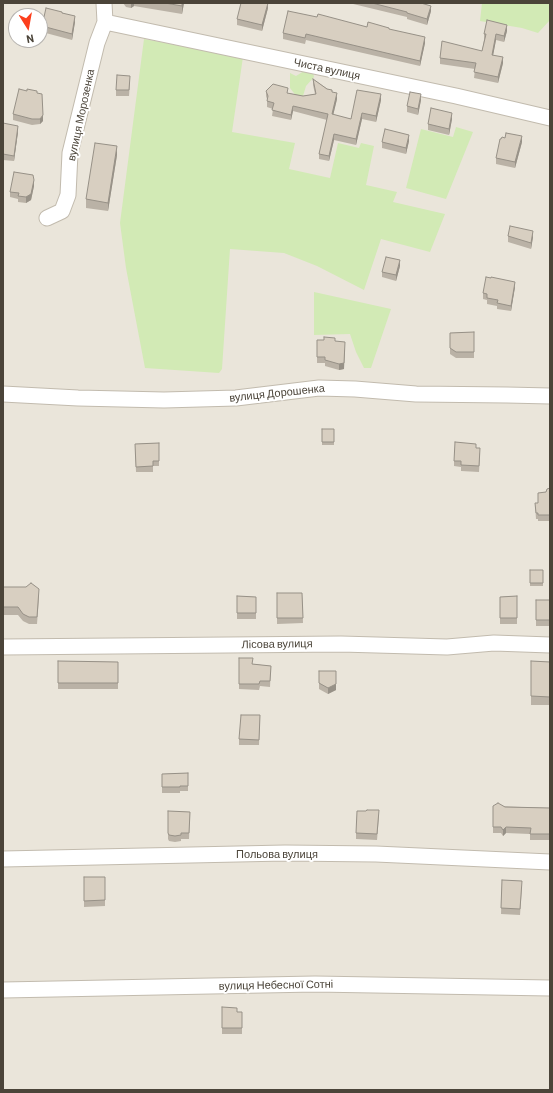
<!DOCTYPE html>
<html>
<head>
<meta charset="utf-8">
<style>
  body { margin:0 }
  #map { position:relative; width:553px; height:1093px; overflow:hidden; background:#f6f3ec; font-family:Barlow,sans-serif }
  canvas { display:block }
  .frame { position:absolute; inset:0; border:4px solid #4b4439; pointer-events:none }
  .north { position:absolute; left:8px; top:8px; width:40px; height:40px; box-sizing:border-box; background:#fff; border:1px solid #b7b4b0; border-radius:50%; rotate:169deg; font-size:11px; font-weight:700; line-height:16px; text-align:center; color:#4b4439 }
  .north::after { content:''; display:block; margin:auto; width:14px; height:18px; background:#fc3f1d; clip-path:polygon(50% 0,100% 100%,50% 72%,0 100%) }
</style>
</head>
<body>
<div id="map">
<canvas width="553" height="1093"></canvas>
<div class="frame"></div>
<div class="north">N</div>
</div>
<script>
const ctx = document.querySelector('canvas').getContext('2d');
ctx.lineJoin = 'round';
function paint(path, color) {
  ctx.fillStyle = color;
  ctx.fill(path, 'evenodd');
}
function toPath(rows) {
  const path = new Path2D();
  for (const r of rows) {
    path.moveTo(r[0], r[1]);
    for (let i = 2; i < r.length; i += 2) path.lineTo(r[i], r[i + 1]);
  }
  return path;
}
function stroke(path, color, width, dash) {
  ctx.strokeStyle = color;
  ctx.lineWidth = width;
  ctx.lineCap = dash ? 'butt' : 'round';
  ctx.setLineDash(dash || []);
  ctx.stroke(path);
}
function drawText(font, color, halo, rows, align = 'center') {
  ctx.font = font + ' Barlow,sans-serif';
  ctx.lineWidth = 4;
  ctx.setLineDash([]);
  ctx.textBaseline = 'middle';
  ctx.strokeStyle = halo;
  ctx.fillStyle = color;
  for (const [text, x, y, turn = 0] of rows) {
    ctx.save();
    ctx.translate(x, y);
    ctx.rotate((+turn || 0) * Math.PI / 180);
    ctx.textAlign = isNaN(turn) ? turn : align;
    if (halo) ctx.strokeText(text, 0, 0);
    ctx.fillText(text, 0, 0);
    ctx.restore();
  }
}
const residential = toPath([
  [3,3,550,3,550,392,231,394,3,391],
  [16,16,40,16,40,40,16,40],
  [342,395,401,400,550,404,550,1090,3,1090,3,399]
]);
const green = toPath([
  [482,3,550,3,550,20,538,33,522,28,480,21],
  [144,39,243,57,232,132,295,143,289,169,330,178,338,143,359,148,361,143,374,146,366,185,397,192,393,202,445,214,430,252,381,239,364,290,317,266,284,253,230,249,222,369,219,373,145,368,126,268,120,223],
  [304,71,313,72,314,77,306,86,303,96,297,97,290,88,290,73,296,76],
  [456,127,473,132,446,199,406,188,421,129,453,137],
  [314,292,391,309,371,368,364,368,356,352,350,334,314,335]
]);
const minor = toPath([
  [105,22,456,96,550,118],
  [47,218,62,211,68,195,70,153,97,43,105,22,104,3],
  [3,394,78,398,164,400,236,398,319,388,355,389,416,394,507,395,550,396],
  [3,647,341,644,447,647,494,643,550,645],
  [3,859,285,853,376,854,550,862],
  [3,990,315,984,550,988]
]);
const wall = toPath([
  [123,3,184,3,182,14,134,6,131,8,126,7],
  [349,3,421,3,431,11,427,25,407,19,407,17],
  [268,8,262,31,237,25,237,19],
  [62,13,75,22,72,40,42,32,42,26],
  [367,27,389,29,425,43,420,66,306,40,305,44,283,39,283,33],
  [507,31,504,42,496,40,493,55,503,63,498,83,474,78,475,69,440,64,440,58,482,51,484,40,484,34],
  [313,79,332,92,337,99,333,115,351,119,381,100,376,122,362,119,356,145,334,140,329,161,319,159,319,154,327,120,293,111,291,120,272,116,273,109,267,107,267,99,266,96,266,91,288,93,303,96,315,94,313,85],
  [130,82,129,96,116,96,116,90],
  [37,93,43,121,40,124,32,125,13,120,13,114],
  [421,100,418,115,407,112,407,106],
  [452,119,449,135,428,130,428,124],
  [3,123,18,132,14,161,3,160],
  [409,141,406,154,382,148,382,142],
  [522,142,515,168,496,164,496,158],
  [117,155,108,211,86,208,86,199],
  [34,186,31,200,26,203,18,202,18,199,10,197,10,192],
  [508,236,533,237,531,249,508,242],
  [400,266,396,281,382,277,382,272],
  [515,287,511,311,497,309,497,306,487,304,487,300,483,299,483,293],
  [474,332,474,358,456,358,450,354,450,333],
  [317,340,335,341,344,369,339,370,325,366,325,363,317,363],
  [322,429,334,429,334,445,322,445],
  [159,443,159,466,153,466,153,472,136,472,135,444],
  [476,448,480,454,479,472,461,471,461,467,454,466,454,461],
  [550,488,550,521,538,521,538,519,536,519,535,503,538,503],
  [530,570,543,570,543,586,530,586],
  [3,587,39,597,37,624,29,624,23,621,18,615,3,615],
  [277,593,302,593,303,623,277,624],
  [237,596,256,597,256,619,237,619],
  [517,596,517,624,500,624,500,597],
  [536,600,550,600,550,626,536,626],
  [239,658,253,664,271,666,270,687,260,686,259,690,239,689],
  [58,661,118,662,118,689,58,689],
  [531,661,550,662,550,705,531,705],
  [319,671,336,671,336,690,328,694,319,689],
  [260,715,259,745,239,745,239,739],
  [188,773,188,791,180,791,180,793,162,793,162,774],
  [493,806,550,808,550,840,530,840,530,834,506,833,503,836,501,833,493,833],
  [168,811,190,812,189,839,181,839,181,841,175,842,169,841,168,839],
  [379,816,377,840,356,839,356,833],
  [84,877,105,877,105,906,84,907],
  [502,880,522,887,520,915,501,914],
  [237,1012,242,1012,242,1034,222,1034,222,1028]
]);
const shadedWall = toPath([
  [131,3,134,3,134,6,131,8],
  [182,3,184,3,182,14],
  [268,3,268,8,262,31,262,25],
  [431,6,431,11,427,25,427,19],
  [75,16,75,22,72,40,72,34],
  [507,25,507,31,504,42,504,36],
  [496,34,496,40,492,61,492,55],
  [425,37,425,43,420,66,420,61],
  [503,57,503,63,498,83,498,77],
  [337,93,337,99,332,120,332,114],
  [381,94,381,100,376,122,376,116],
  [421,94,421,100,418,115,418,109],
  [293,106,293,111,291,120,291,115],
  [362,113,362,119,356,145,356,139],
  [452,113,452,119,449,135,449,129],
  [43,115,43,121,40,124,40,119],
  [18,126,18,132,14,161,14,156],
  [334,134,334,140,329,161,329,156],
  [409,135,409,141,406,154,406,148],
  [522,136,522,142,515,168,515,162],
  [117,146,117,155,108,211,108,203],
  [34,180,34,186,31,200,26,203,26,197],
  [533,231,533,237,531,249,531,243],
  [400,260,400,266,396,281,396,275],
  [515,282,515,287,511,311,511,306],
  [345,348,344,369,339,370,339,364],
  [336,684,336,690,328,694,328,688],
  [506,827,506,833,503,836,503,830]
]);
const building = toPath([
  [165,3,182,3,182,6,165,3],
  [241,3,268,3,262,25,237,19,241,3],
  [372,3,421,3,431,6,427,19,407,13,407,12,372,3],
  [46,8,62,12,62,13,75,16,72,34,42,26,46,8],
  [288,11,317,17,318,14,367,27,368,22,389,28,389,29,425,37,420,61,306,34,305,38,283,33,288,11],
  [487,20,507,25,504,36,496,34,492,55,503,57,498,77,474,72,476,63,440,58,442,41,482,51,486,34,484,34,487,20],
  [117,75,130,76,129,90,116,90,117,75],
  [313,79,327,89,332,90,332,92,337,93,332,114,351,119,357,90,381,94,376,116,362,113,356,139,334,134,329,156,319,154,328,114,293,106,291,115,272,110,274,103,267,101,268,96,266,91,273,84,288,88,287,93,303,96,316,94,313,79],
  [19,89,27,91,27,89,37,91,37,93,42,94,43,115,40,119,32,119,13,114,19,89],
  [410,92,421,94,418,109,407,106,410,92],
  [431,108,452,113,449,129,428,124,431,108],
  [3,123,18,126,14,156,3,154,3,123],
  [385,129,409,135,406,148,382,142,385,129],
  [506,133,522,136,515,162,496,158,500,139,501,139,502,137,505,138,506,133],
  [95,143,117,146,108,203,86,199,95,143],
  [14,172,33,175,34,180,31,194,26,197,18,196,19,193,10,192,14,172],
  [510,226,533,231,531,243,508,236,510,226],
  [386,257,400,260,396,275,382,272,386,257],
  [486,277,491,278,491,277,515,282,511,306,497,303,498,300,487,298,487,294,483,293,486,277],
  [474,332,474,352,456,352,450,348,450,333,474,332],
  [324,337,335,338,335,341,345,342,344,363,339,364,325,360,325,357,317,357,317,340,324,340,324,337],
  [322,429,334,429,334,442,322,442,322,429],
  [455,442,476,444,476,448,480,448,479,466,461,465,461,461,454,461,455,442],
  [159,443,159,461,153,461,153,466,136,467,135,444,159,443],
  [550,488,550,515,538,515,538,513,536,513,535,503,538,503,538,493,546,492,547,489,550,488],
  [530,570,543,570,543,583,530,583,530,570],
  [31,583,39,589,37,617,29,617,23,614,18,607,3,607,3,587,26,587,31,583],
  [277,593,302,593,303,618,277,618,277,593],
  [237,596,256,597,256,613,237,613,237,596],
  [517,596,517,618,500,618,500,597,517,596],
  [536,600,550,600,550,620,536,620,536,600],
  [239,658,253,658,252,664,271,666,270,681,260,681,259,684,239,684,239,658],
  [58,661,118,662,118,683,58,683,58,661],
  [531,661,550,662,550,697,531,696,531,661],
  [319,671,336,671,336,684,328,688,319,683,319,671],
  [241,715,260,715,259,740,239,739,241,715],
  [188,773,188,786,180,786,180,787,162,787,162,774,188,773],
  [498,803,505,807,550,808,550,834,530,834,531,828,506,827,503,830,501,827,493,827,493,806,498,803],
  [367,810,379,810,377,834,356,833,357,811,366,811,367,810],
  [168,811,190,812,189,833,181,833,181,835,175,836,169,835,168,833,168,811],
  [84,877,105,877,105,900,84,901,84,877],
  [502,880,522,881,520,909,501,908,502,880],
  [222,1007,237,1008,237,1012,242,1012,242,1028,222,1028,222,1007]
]);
const streetNames = [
  ["Чиста вулиця",327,69,12],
  ["вулиця Морозенка",81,115,-78],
  ["вулиця Дорошенка",277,393,-6],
  ["Лісова вулиця",277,644,-1],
  ["Польова вулиця",277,854],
  ["вулиця Небесної Сотні",276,985,-1]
];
paint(residential, '#eae5da');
paint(green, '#d2eab5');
stroke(minor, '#c2bbae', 17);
stroke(minor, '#fff', 15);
paint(wall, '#bab2a6');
paint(shadedWall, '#979187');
paint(building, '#d8cfc1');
stroke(building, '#979187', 1);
drawText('11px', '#4b4439', '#fff', streetNames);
</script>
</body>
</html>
